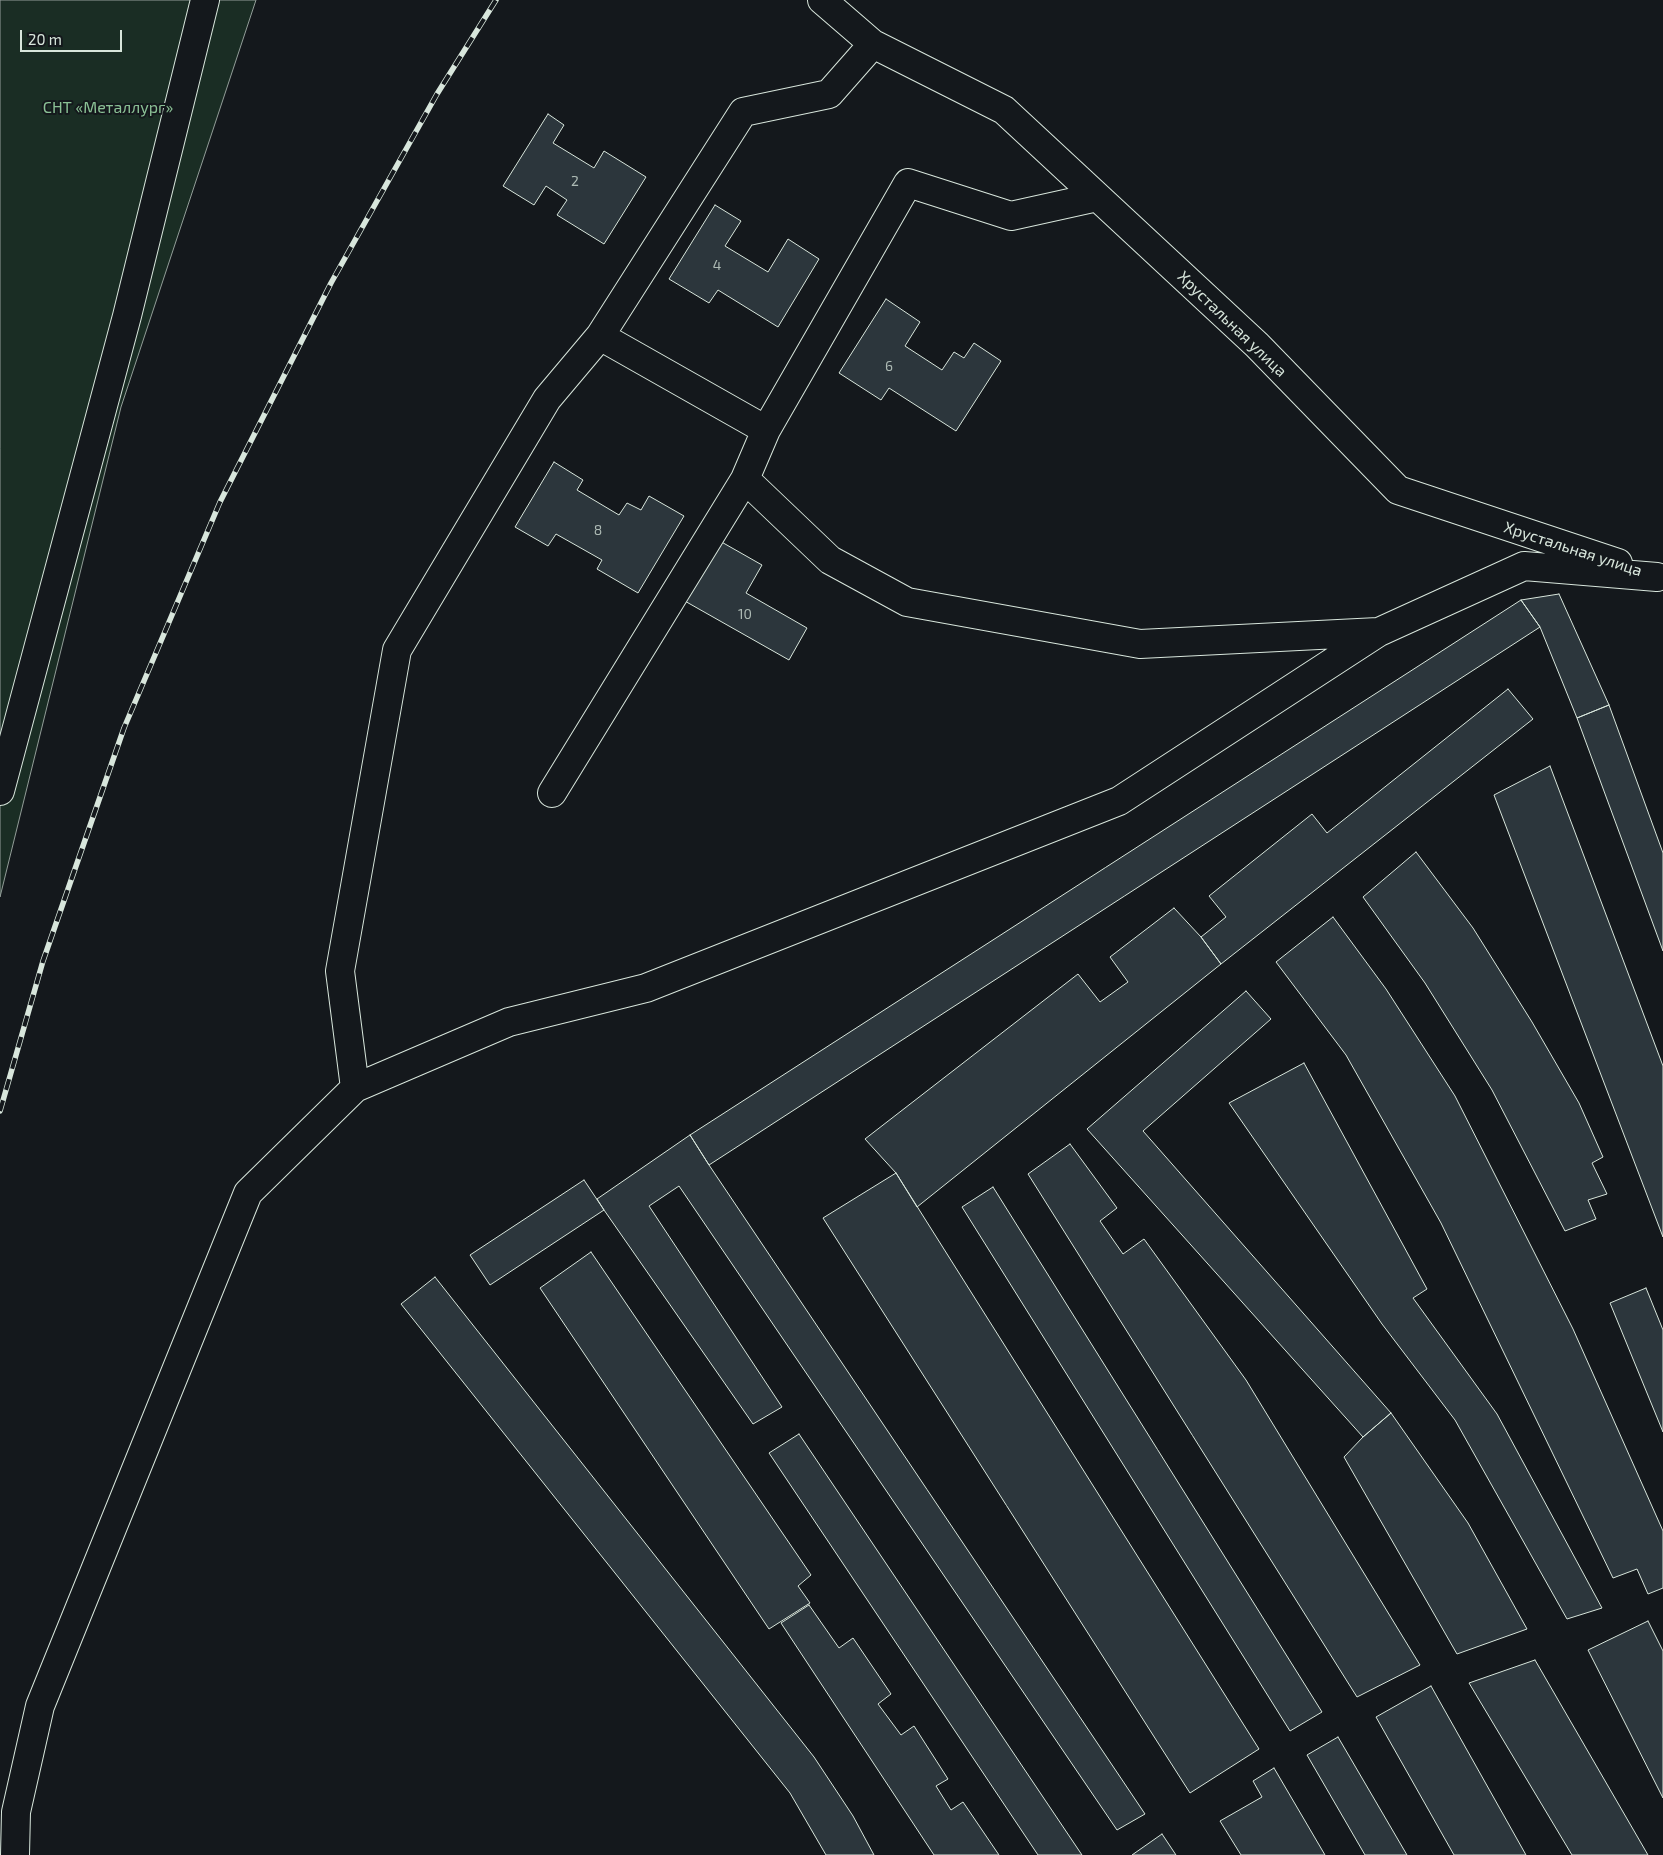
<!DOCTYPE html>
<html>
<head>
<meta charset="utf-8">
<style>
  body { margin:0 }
  #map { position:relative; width:1663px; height:1855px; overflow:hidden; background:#14181c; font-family:"Exo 2",sans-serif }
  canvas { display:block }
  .scale { position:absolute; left:20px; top:30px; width:102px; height:22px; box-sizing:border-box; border:2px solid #d8e6dc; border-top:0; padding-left:6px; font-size:15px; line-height:18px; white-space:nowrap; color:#d8e6dc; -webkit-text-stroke:4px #14181c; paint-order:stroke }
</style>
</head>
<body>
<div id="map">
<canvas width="1663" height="1855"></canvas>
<div class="scale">20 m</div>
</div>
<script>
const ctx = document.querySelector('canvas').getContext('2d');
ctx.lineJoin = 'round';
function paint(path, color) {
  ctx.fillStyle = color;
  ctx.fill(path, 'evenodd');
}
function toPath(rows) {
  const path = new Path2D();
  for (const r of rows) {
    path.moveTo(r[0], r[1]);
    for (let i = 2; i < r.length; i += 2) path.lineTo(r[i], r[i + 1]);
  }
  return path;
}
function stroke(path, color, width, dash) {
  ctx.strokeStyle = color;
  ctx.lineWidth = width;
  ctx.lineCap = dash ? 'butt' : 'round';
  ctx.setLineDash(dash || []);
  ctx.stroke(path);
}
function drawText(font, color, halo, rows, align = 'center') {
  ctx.font = font + ' "Exo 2",sans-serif';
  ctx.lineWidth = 4;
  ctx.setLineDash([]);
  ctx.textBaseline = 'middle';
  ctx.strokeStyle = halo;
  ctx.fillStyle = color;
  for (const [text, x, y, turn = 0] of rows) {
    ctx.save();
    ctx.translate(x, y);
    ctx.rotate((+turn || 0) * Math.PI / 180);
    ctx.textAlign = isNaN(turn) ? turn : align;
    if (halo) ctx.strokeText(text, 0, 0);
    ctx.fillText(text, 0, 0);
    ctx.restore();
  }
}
const green = toPath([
  [0,0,256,0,121,407,0,897,0,0]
]);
const building = toPath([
  [548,114,564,125,553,143,594,168,604,151,646,177,604,244,557,215,567,200,546,186,534,205,503,186,548,114],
  [715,205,741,221,725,246,768,272,788,239,819,259,778,327,718,290,709,303,669,279,715,205],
  [886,299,920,322,905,346,942,370,954,352,964,358,974,343,1001,361,956,431,889,388,881,400,839,373,886,299],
  [554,462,583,480,577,490,619,515,627,503,641,510,649,496,684,516,638,593,597,569,602,560,556,534,548,546,515,527,554,462],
  [718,540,762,565,746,593,807,628,789,660,683,600,718,540],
  [1559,594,1609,705,1577,718,1540,627,1521,600,1559,594],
  [1521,600,1540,627,709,1165,690,1135,1521,600],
  [1508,689,1533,719,1221,964,1201,937,1226,917,1209,896,1312,814,1327,833,1508,689],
  [1609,705,1663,853,1663,951,1577,718,1609,705],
  [1550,766,1663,1066,1663,1237,1494,795,1550,766],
  [1416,852,1473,928,1532,1022,1579,1103,1603,1157,1592,1163,1607,1194,1588,1200,1596,1219,1565,1231,1492,1090,1425,983,1363,897,1416,852],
  [1174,908,1201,937,1221,964,917,1207,896,1173,865,1139,1078,974,1100,1002,1128,982,1110,957,1174,908],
  [1333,917,1386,989,1455,1096,1573,1329,1663,1531,1663,1588,1648,1594,1637,1569,1613,1578,1441,1223,1346,1055,1276,962,1333,917],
  [1246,991,1271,1019,1143,1131,1391,1413,1363,1437,1087,1129,1246,991],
  [1304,1063,1427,1289,1413,1298,1497,1414,1602,1608,1567,1619,1455,1420,1382,1324,1229,1103,1304,1063],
  [690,1135,709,1165,1145,1814,1117,1830,679,1186,649,1206,782,1407,753,1424,604,1210,597,1199,690,1135],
  [1070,1144,1117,1208,1100,1221,1123,1254,1144,1239,1246,1380,1420,1665,1357,1697,1028,1174,1070,1144],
  [896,1173,1259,1749,1190,1793,823,1218,896,1173],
  [584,1180,604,1210,490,1285,470,1255,584,1180],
  [993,1187,1322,1712,1290,1731,962,1207,993,1187],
  [591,1252,811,1575,798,1586,810,1603,769,1629,540,1288,591,1252],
  [435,1277,814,1757,853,1816,874,1855,826,1855,790,1793,401,1304,435,1277],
  [1646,1288,1663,1330,1663,1432,1610,1303,1646,1288],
  [1391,1413,1468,1523,1527,1629,1457,1654,1344,1457,1363,1437,1391,1413],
  [799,1434,1082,1855,1038,1855,769,1453,799,1434],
  [809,1605,839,1648,853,1638,891,1694,878,1704,901,1735,914,1726,948,1779,936,1786,951,1810,963,1802,999,1855,934,1855,781,1623,809,1605],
  [1648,1621,1663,1651,1663,1798,1588,1650,1648,1621],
  [1535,1660,1648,1855,1572,1855,1469,1683,1535,1660],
  [1431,1686,1526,1855,1454,1855,1376,1717,1431,1686],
  [1338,1737,1407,1855,1365,1855,1307,1755,1338,1737],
  [1274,1768,1325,1855,1241,1855,1220,1821,1262,1797,1253,1781,1274,1768],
  [1162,1834,1176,1855,1132,1855,1162,1834]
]);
const minor = toPath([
  [822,0,873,44,1004,110,1257,345,1398,490,1618,563],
  [600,336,766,430],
  [745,479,830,560,907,602,1140,644,1378,632],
  [0,791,127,316,205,0],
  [552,793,745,479,766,430,908,183,1011,216,1097,197],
  [355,1088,340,971,397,650,547,399,600,336,743,112,829,94,873,44],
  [15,1855,16,1812,40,1706,248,1193,355,1088,509,1022,646,988,1119,801,1379,632,1524,566,1657,577]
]);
const rail = toPath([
  [0,1111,43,961,124,728,220,502,331,283,437,94,496,0]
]);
const numberNames = [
  ["2",575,181],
  ["4",717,265],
  ["6",889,366],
  ["8",598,530],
  ["10",745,614]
];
const parkNames = [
  ["СНТ «Металлург»",108,108]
];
const streetNames = [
  ["Хрустальная улица",1232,324,44],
  ["Хрустальная улица",1573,549,18]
];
paint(green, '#1a2d24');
stroke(green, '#939e99', 1);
paint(building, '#2c363c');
stroke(building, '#d8e6dc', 1);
stroke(minor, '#d8e6dc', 30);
stroke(minor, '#14181c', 28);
stroke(rail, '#d8e6dc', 5.5);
stroke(rail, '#14181c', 4, [11]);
drawText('14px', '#adbab4', null, numberNames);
drawText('16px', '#8ac095', '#14181c', parkNames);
drawText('16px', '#d8e6dc', '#14181c', streetNames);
</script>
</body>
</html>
